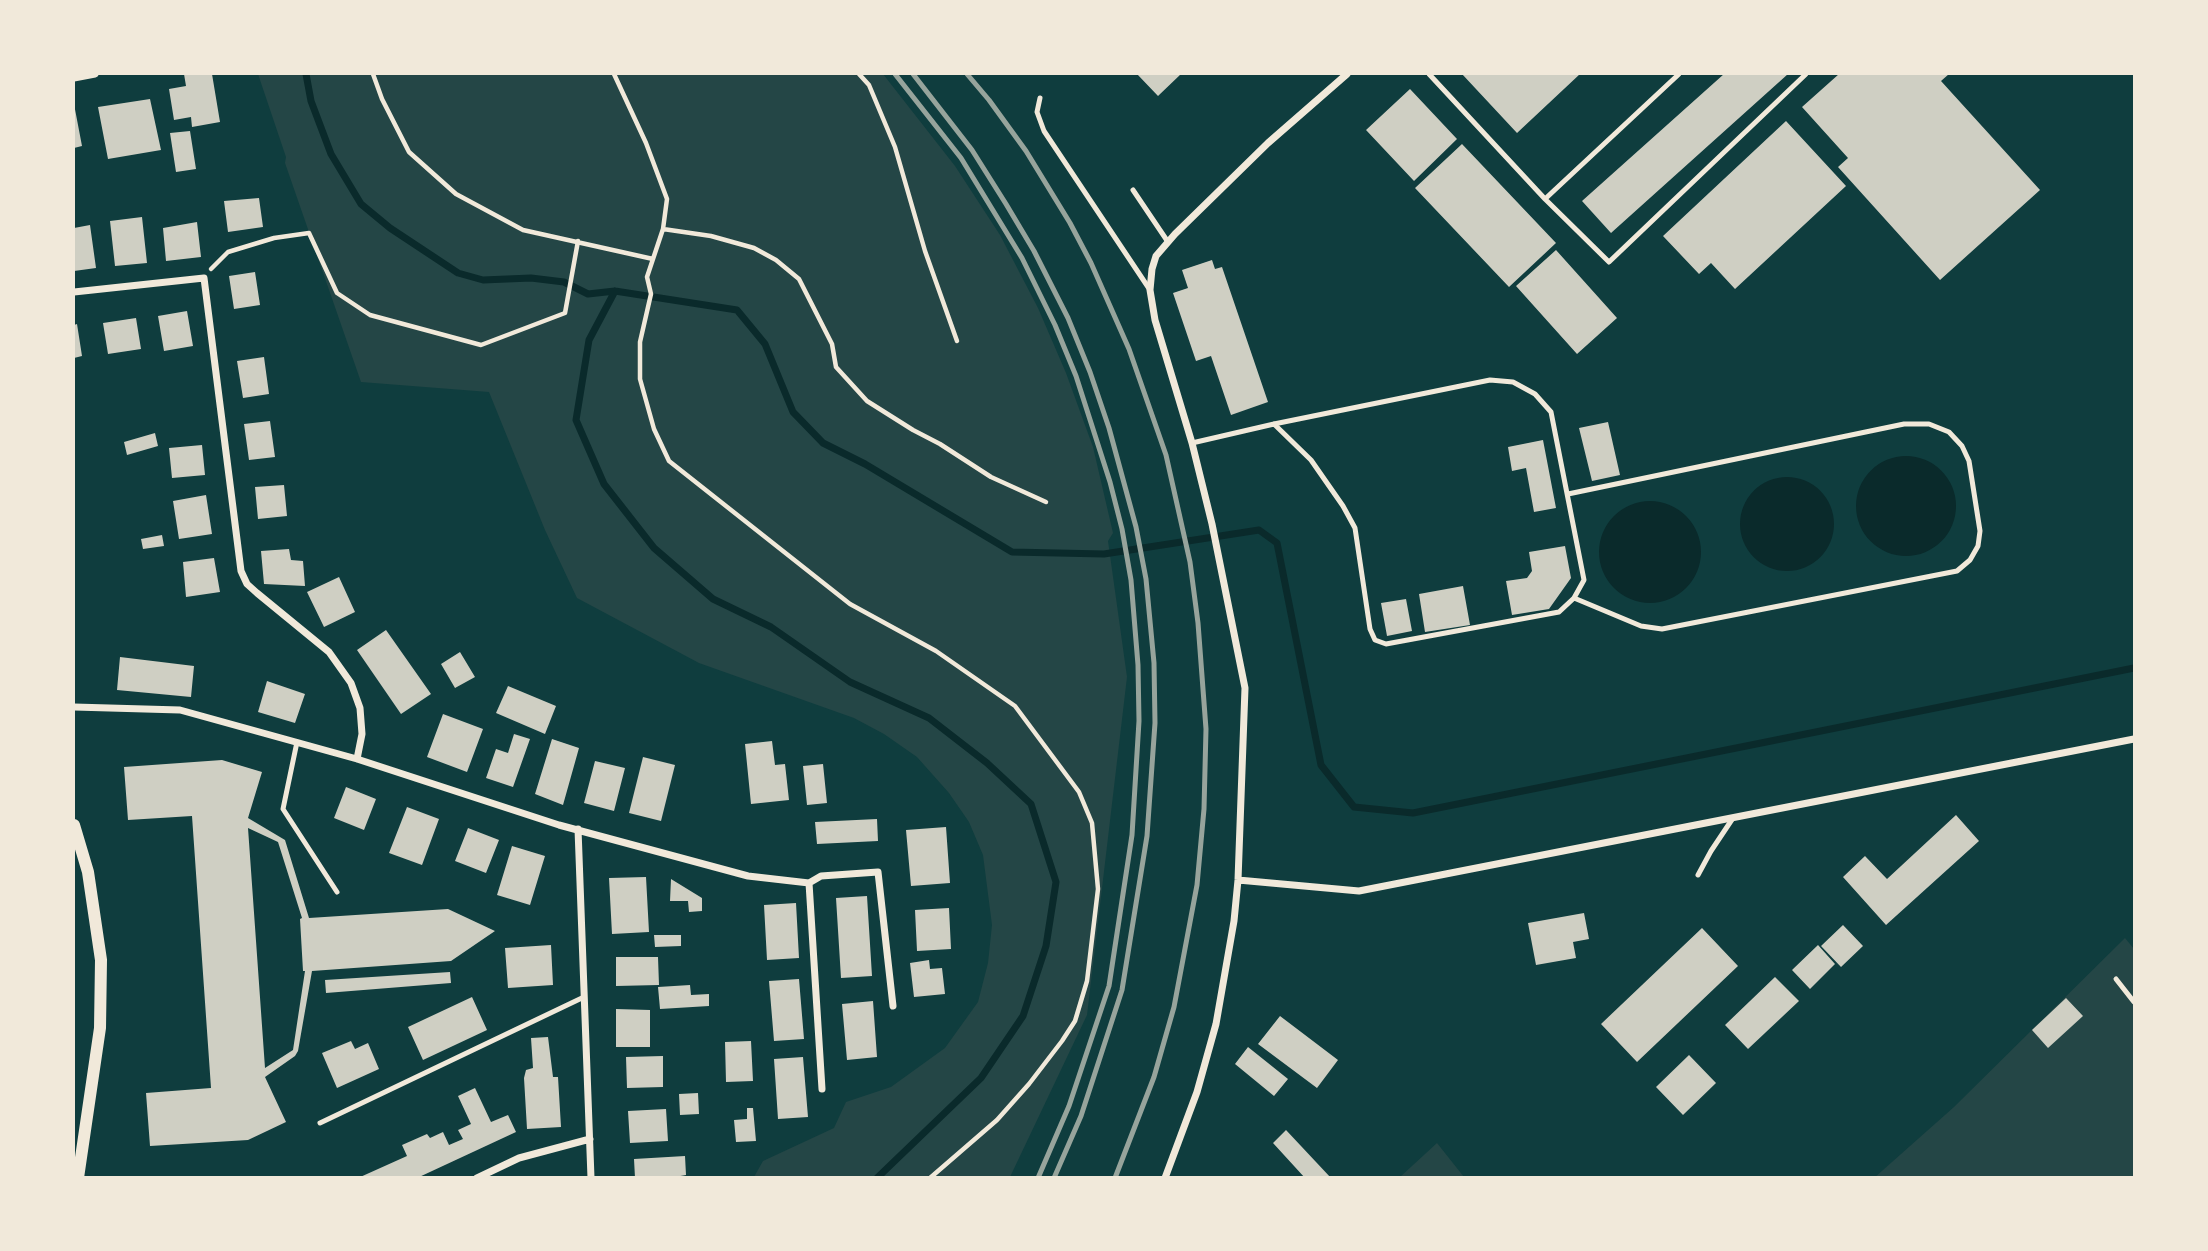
<!DOCTYPE html>
<html>
<head>
<meta charset="utf-8">
<style>
  body { margin:0 }
  #map { position:relative; width:2208px; height:1251px; overflow:hidden; background:#0f3d3e; font-family:"Alegreya Sans",sans-serif }
  canvas { display:block }
  .frame { position:absolute; inset:0; border:75px solid #f1e9da; pointer-events:none }
</style>
</head>
<body>
<div id="map">
<canvas width="2208" height="1251"></canvas>
<div class="frame"></div>
</div>
<script>
const ctx = document.querySelector('canvas').getContext('2d');
ctx.lineJoin = 'round';
function paint(path, color) {
  ctx.fillStyle = color;
  ctx.fill(path, 'evenodd');
}
function toPath(rows) {
  const path = new Path2D();
  for (const r of rows) {
    if (r.length === 3) {
      path.moveTo(r[0] + r[2], r[1]);
      path.arc(r[0], r[1], r[2], 0, 2 * Math.PI);
      continue;
    }
    path.moveTo(r[0], r[1]);
    for (let i = 2; i < r.length; i += 2) path.lineTo(r[i], r[i + 1]);
  }
  return path;
}
function stroke(path, color, width, dash) {
  ctx.strokeStyle = color;
  ctx.lineWidth = width;
  ctx.lineCap = dash ? 'butt' : 'round';
  ctx.setLineDash(dash || []);
  ctx.stroke(path);
}
const green = toPath([
  [258,74,883,74,955,166,1000,235,1038,308,1066,373,1093,447,1113,533,1108,541,1127,677,1087,1015,1010,1177,754,1177,763,1161,834,1128,846,1102,891,1087,945,1048,978,1002,988,963,992,925,983,855,969,822,949,793,917,757,884,734,854,718,699,663,577,598,545,530,489,392,361,382,285,163,286,157],
  [2125,938,2134,949,2134,1177,1874,1178,1954,1107],
  [1437,1143,1464,1177,1400,1177]
]);
const water = toPath([
  [1906,506,50],
  [1787,524,47],
  [1650,552,51]
]);
const stream = toPath([
  [306,74,311,101,331,154,361,204,390,228,458,273,483,280,531,278,564,282,588,294,615,291,737,310,765,344,793,412,823,443,865,464,1012,552,1104,554,1259,530,1277,543,1321,765,1354,807,1413,813,2134,668],
  [615,291,589,340,576,420,604,484,654,548,713,599,771,627,850,682,929,718,987,763,1031,804,1056,882,1046,946,1023,1016,981,1078,877,1178]
]);
const building = toPath([
  [184,74,212,74,220,122,192,127,191,117,174,120,169,89,186,86],
  [1137,74,1181,74,1158,96],
  [1462,74,1580,74,1517,133],
  [1724,74,1788,74,1611,233,1582,201],
  [1839,74,1949,74,1941,81,2040,190,1940,280,1838,167,1848,158,1802,107],
  [1410,89,1457,139,1414,181,1366,130],
  [150,99,161,150,108,159,98,107],
  [74,104,82,146,74,148],
  [1786,121,1846,186,1735,289,1711,263,1699,274,1663,236],
  [190,131,196,169,176,172,170,133],
  [1462,144,1556,243,1509,287,1415,188],
  [259,198,263,227,228,232,224,201],
  [142,217,147,263,115,266,110,221],
  [197,222,201,257,166,261,163,228],
  [90,225,96,268,74,271,74,228],
  [1556,250,1617,318,1577,354,1516,286],
  [1212,260,1215,269,1222,267,1268,402,1231,415,1211,356,1196,361,1173,293,1188,288,1182,270],
  [255,272,260,305,234,309,229,276],
  [187,311,193,346,164,351,158,316],
  [136,318,141,349,108,354,103,323],
  [77,324,82,356,74,358,74,325],
  [264,357,269,394,243,398,237,361],
  [270,421,275,457,249,460,244,424],
  [1608,422,1620,475,1592,481,1579,428],
  [155,433,158,446,127,455,124,442],
  [1543,440,1556,508,1534,512,1526,468,1512,471,1508,447],
  [202,445,205,475,172,478,169,448],
  [284,485,287,516,258,519,255,487],
  [206,495,212,534,179,539,173,501],
  [162,535,164,546,143,549,141,539],
  [1565,546,1571,578,1549,609,1512,615,1506,581,1527,578,1532,571,1529,552],
  [289,549,291,560,303,561,305,586,264,584,261,551],
  [214,558,220,592,186,597,183,562],
  [339,577,355,612,324,627,307,592],
  [1463,586,1470,625,1425,632,1419,594],
  [1406,599,1412,631,1387,636,1381,603],
  [386,630,431,694,401,714,357,650],
  [460,652,475,677,455,688,441,664],
  [120,657,194,666,191,697,117,690],
  [267,681,305,694,295,723,258,712],
  [508,686,556,706,545,734,496,713],
  [443,714,483,729,467,772,427,757],
  [514,734,530,739,513,787,486,778,496,749,508,753],
  [552,739,579,748,563,805,535,794],
  [772,741,775,765,785,764,789,800,751,804,745,744],
  [643,757,675,765,661,821,629,813],
  [222,760,262,772,248,818,285,840,309,918,448,909,495,931,451,961,312,971,298,1051,295,1056,265,1077,286,1122,248,1140,150,1146,146,1093,211,1088,192,816,128,820,124,767],
  [248,828,278,842,302,918,300,919,303,971,305,971,293,1050,265,1068],
  [595,761,625,768,614,811,584,803],
  [823,764,827,803,807,805,803,766],
  [346,787,376,799,364,830,334,818],
  [407,807,439,819,422,865,389,853],
  [1956,815,1979,841,1886,925,1843,877,1865,856,1887,879],
  [877,819,878,841,817,844,815,822],
  [946,827,950,883,911,886,906,830],
  [468,828,499,840,486,873,455,861],
  [512,846,545,856,530,905,497,895],
  [646,877,649,932,612,934,609,878],
  [671,879,702,898,702,911,689,912,688,901,670,901],
  [867,896,872,976,841,978,836,898],
  [796,903,799,958,767,960,764,905],
  [949,908,951,949,917,951,915,910],
  [1584,913,1589,939,1573,942,1576,958,1536,965,1528,923],
  [1843,925,1863,946,1841,967,1821,946],
  [1702,928,1738,966,1637,1062,1601,1024],
  [654,935,681,935,681,946,655,947],
  [551,945,553,985,508,988,505,948],
  [1818,945,1835,964,1810,989,1792,970],
  [616,957,658,957,659,985,616,986],
  [929,960,930,969,942,968,945,994,914,997,910,963],
  [450,972,451,983,326,993,325,980],
  [1775,977,1799,1001,1748,1049,1725,1025],
  [799,979,804,1039,774,1041,769,981],
  [690,985,691,995,709,994,709,1006,660,1009,658,987],
  [472,997,487,1030,423,1060,408,1027],
  [2066,998,2083,1016,2048,1048,2032,1030],
  [873,1001,877,1057,847,1060,842,1004],
  [616,1009,650,1010,650,1047,616,1047],
  [1280,1016,1338,1060,1317,1088,1258,1044],
  [548,1037,553,1077,558,1077,561,1127,527,1129,524,1078,526,1070,533,1068,531,1038],
  [351,1041,355,1049,368,1043,379,1069,337,1088,322,1053],
  [751,1041,753,1081,726,1082,725,1042],
  [1248,1047,1288,1079,1274,1096,1235,1064],
  [1689,1055,1716,1083,1683,1115,1656,1087],
  [663,1056,663,1087,627,1088,626,1057],
  [803,1057,808,1117,778,1119,774,1059],
  [475,1088,491,1122,508,1115,516,1132,417,1178,358,1178,407,1156,402,1145,427,1134,430,1138,443,1132,449,1145,463,1139,458,1130,471,1124,458,1096],
  [698,1093,699,1114,680,1115,679,1094],
  [747,1108,753,1108,756,1141,736,1142,734,1120,747,1119],
  [666,1109,668,1141,630,1143,628,1111],
  [1286,1130,1331,1178,1305,1178,1273,1143],
  [685,1156,686,1175,669,1178,635,1178,634,1159]
]);
const path = toPath([
  [373,74,382,99,409,152,456,194,523,230,653,259],
  [614,74,646,143,667,199,663,229,711,236,754,248,776,260,799,279,832,344,836,367,867,401,913,430,940,444,991,477,1046,502],
  [859,74,869,85,895,147,925,251,957,341],
  [663,229,647,277,651,294,640,342,640,379,654,429,669,461,850,604,936,651,1015,706,1079,792,1092,823,1098,889,1087,981,1075,1021,1062,1041,1029,1084,997,1120,930,1178],
  [211,269,228,252,274,238,309,233,337,293,370,315,481,345,565,313,578,241]
]);
const service = toPath([
  [1429,74,1545,199,1679,74],
  [1040,98,1037,112,1044,131,1150,290],
  [1133,190,1168,242],
  [1545,199,1609,262,1806,74],
  [1192,443,1274,424,1490,380,1513,382,1535,394,1551,412,1584,580,1574,598,1559,612,1386,644,1375,640,1370,629,1355,528,1343,506,1311,460,1274,424],
  [1568,494,1904,424,1929,424,1949,432,1962,446,1969,461,1980,531,1978,546,1970,560,1957,571,1662,629,1641,626,1574,598],
  [297,742,283,809,337,892],
  [1698,875,1711,851,1733,818],
  [2116,979,2134,1002],
  [320,1123,584,997]
]);
const minor = toPath([
  [74,78,95,74],
  [74,292,204,278,241,571,247,584,257,593,329,652,351,683,360,708,362,734,357,759],
  [74,707,180,710,357,759,559,825,748,876,809,883,821,876,878,872,893,1006],
  [578,829,591,1178],
  [1238,880,1359,891,2134,739],
  [809,883,822,1089],
  [477,1178,519,1158,590,1139],
  [1165,1178,1197,1092,1216,1024,1234,921,1238,880,1245,688,1212,524,1192,443,1155,320,1150,290,1152,269,1156,256,1175,234,1268,143,1347,74]
]);
const tertiary = toPath([
  [74,825,88,872,101,960,100,1028,78,1178]
]);
const rail = toPath([
  [895,74,961,158,1022,258,1055,325,1076,376,1110,482,1122,529,1131,580,1138,665,1139,721,1132,835,1109,986,1069,1106,1038,1178],
  [913,74,972,150,1006,204,1034,251,1068,318,1090,372,1109,428,1136,527,1146,579,1154,663,1155,723,1147,836,1122,990,1081,1116,1054,1178],
  [967,74,989,100,1026,151,1070,223,1091,263,1129,349,1166,455,1190,562,1198,623,1206,729,1204,809,1197,885,1174,1007,1154,1077,1115,1178]
]);
paint(green, '#244646');
paint(water, '#0a2a2b');
stroke(stream, '#0a2a2b', 7);
paint(building, '#cfcfc3');
stroke(path, '#f1e9da', 4.5);
stroke(service, '#f1e9da', 5);
stroke(minor, '#f1e9da', 7);
stroke(tertiary, '#f1e9da', 12);
stroke(rail, '#97a49c', 5);
</script>
</body>
</html>
